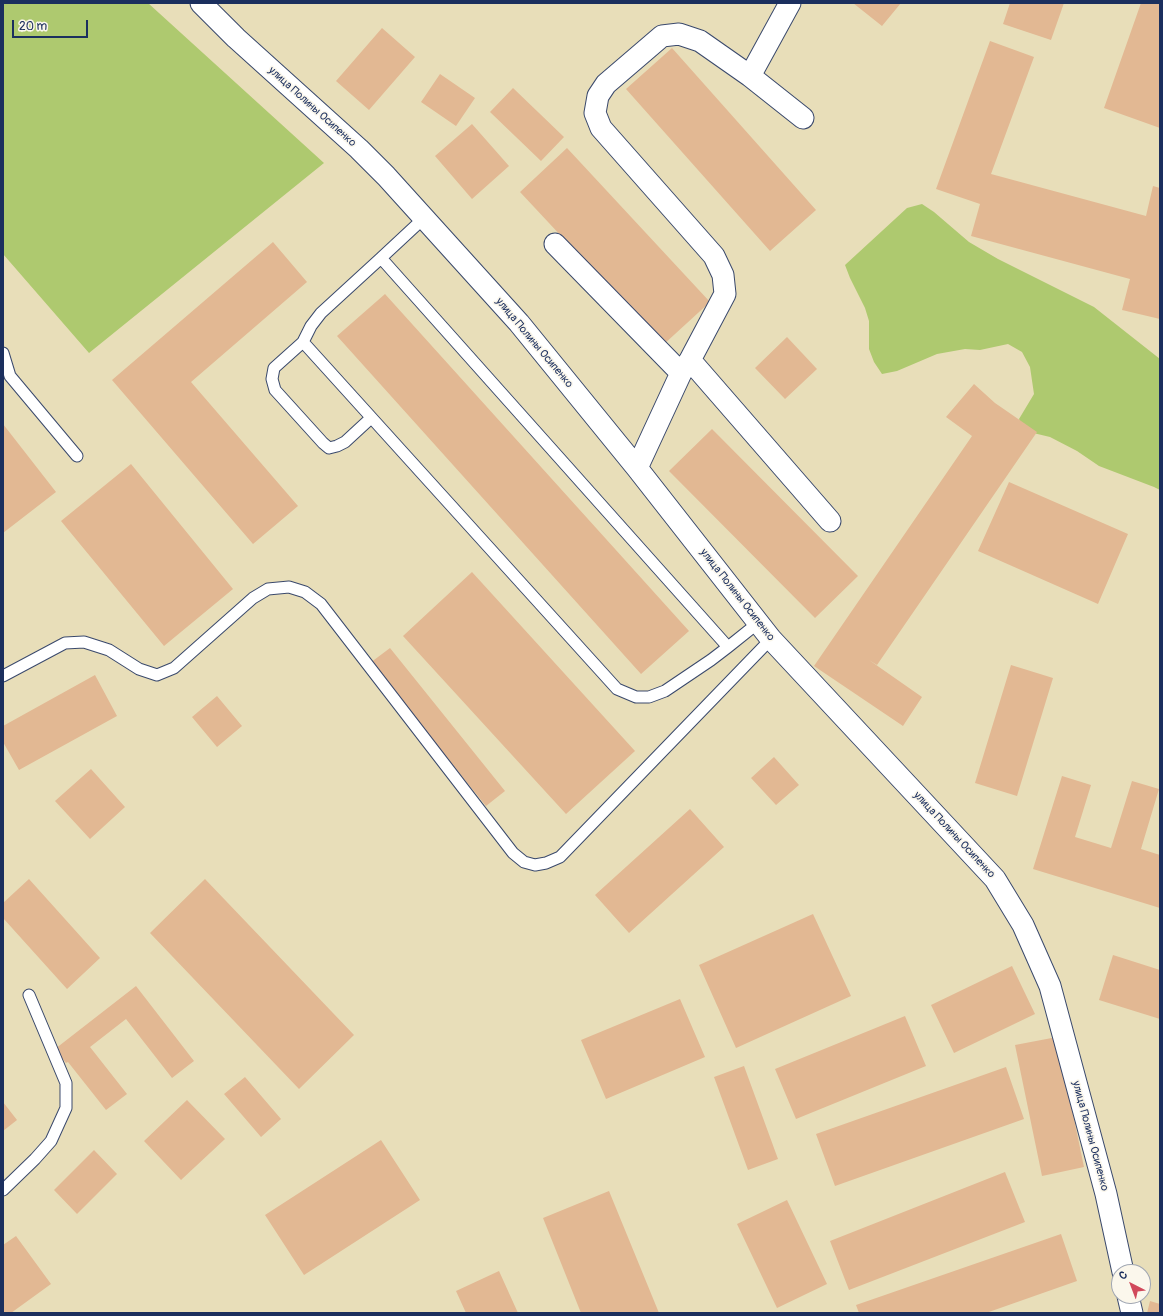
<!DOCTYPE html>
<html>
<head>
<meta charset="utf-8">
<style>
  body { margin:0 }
  #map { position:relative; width:1163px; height:1316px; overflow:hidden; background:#e8deb9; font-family:Pangolin,sans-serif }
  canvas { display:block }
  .frame { position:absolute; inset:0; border:4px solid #1b2f5e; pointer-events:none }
  .north { position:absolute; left:1111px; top:1264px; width:40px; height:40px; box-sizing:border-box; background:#fbf7ec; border:1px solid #a1a7b3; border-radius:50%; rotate:318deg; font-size:11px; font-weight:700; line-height:16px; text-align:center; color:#1b2f5e }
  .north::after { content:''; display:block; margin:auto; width:14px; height:18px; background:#d1495b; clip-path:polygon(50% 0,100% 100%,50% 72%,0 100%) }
  .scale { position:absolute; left:12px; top:20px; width:76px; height:18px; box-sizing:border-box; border:2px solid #1b2f5e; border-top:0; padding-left:5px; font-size:12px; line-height:14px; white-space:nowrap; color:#1b2f5e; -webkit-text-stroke:3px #fbf7ec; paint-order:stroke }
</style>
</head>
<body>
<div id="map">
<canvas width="1163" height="1316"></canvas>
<div class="frame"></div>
<div class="north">С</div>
<div class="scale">20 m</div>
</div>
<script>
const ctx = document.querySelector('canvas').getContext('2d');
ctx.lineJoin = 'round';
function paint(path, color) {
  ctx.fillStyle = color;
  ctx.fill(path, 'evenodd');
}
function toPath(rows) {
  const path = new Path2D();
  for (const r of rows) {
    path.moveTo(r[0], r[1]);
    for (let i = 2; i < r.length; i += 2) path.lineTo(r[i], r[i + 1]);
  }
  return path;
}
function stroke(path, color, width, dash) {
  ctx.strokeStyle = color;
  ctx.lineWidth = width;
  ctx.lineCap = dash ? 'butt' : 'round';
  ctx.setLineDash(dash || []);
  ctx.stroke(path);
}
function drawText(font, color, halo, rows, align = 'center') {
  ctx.font = font + ' Pangolin,sans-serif';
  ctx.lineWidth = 3;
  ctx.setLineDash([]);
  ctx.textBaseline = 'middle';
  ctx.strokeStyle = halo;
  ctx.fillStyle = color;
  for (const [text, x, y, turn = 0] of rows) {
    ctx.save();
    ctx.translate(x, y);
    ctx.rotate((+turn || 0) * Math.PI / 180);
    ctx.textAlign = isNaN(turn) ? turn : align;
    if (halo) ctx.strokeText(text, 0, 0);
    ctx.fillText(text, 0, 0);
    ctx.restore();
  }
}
const green = toPath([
  [3,3,148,3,324,163,89,353,3,254],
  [922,204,934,212,969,242,998,259,1094,307,1160,359,1160,490,1154,487,1099,466,1077,451,1050,437,1025,431,1019,419,1034,394,1030,367,1022,352,1008,344,980,350,965,349,937,354,897,371,882,374,874,362,869,349,869,321,865,308,850,278,845,265,907,208]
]);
const building = toPath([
  [853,3,901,3,882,26],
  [1010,3,1064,3,1051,40,1003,24],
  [1141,3,1160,3,1160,128,1104,108],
  [382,28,415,57,369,110,336,81],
  [990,41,1034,57,991,174,1146,216,1153,186,1160,188,1160,319,1122,310,1130,279,971,236,980,204,936,189],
  [672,48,816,210,770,251,626,89],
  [440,74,475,98,456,126,421,102],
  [513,88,564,137,541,161,490,112],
  [472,124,509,166,472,199,435,156],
  [567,148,710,302,663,345,520,192],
  [273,242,307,282,191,382,298,506,253,544,112,380],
  [385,294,689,631,641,674,337,336],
  [787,337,817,369,785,399,755,368],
  [974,384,995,403,1037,432,877,665,869,660,922,697,903,726,814,666,972,436,946,417],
  [3,424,56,492,3,533],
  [712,429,858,576,815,618,669,471],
  [131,464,233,589,164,646,61,521],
  [1009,482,1128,534,1098,604,978,551],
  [472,572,635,751,566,814,403,636],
  [390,648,505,791,486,806,370,663],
  [1011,665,1053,678,1017,796,975,783],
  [95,675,117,716,19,770,3,742,3,726],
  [217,696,242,726,217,747,192,717],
  [774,757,799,785,776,805,751,778],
  [91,769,125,807,90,839,55,801],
  [1062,776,1091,785,1075,837,1111,848,1132,781,1159,789,1141,849,1160,855,1160,908,1033,869],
  [690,809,724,847,629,933,595,895],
  [29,879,100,958,67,989,3,918,3,903],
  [205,879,354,1035,299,1089,150,933],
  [813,914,851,996,736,1048,699,965],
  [1113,955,1160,970,1160,1019,1099,1000],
  [1012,966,1035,1014,954,1053,931,1005],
  [136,986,194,1061,172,1078,126,1019,90,1047,127,1094,106,1110,68,1062,66,1063,55,1049],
  [680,999,705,1057,606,1099,581,1040],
  [905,1016,926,1066,796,1119,775,1069],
  [1057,1037,1084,1167,1042,1176,1015,1045],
  [744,1066,778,1159,748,1170,714,1077],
  [1006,1067,1024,1119,835,1186,816,1134],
  [245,1077,281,1119,261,1137,224,1094],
  [187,1100,225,1139,181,1180,144,1141],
  [3,1102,17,1120,3,1131],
  [381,1140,420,1200,304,1275,265,1215],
  [94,1150,117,1174,77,1214,54,1190],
  [1005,1172,1025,1222,849,1290,830,1241],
  [609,1191,659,1313,581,1313,543,1218],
  [787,1200,827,1284,777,1308,737,1224],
  [1061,1234,1077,1281,986,1313,859,1313,856,1305],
  [16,1236,51,1284,11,1313,3,1313,3,1245],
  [499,1271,518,1313,466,1313,456,1291],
  [1150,1301,1160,1304,1160,1313,1147,1313]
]);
const service = toPath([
  [381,258,424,218],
  [303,342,274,368,272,379,275,390,323,443,329,448,337,446,345,442,371,418],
  [3,353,10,376,77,456],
  [728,647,381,258,321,313,311,326,303,342,617,689,636,697,649,697,665,691,711,660,728,647,758,623],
  [3,676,65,643,84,642,109,650,139,669,157,675,174,668,253,598,268,589,289,587,305,592,321,604,513,853,524,862,535,865,546,863,560,857,771,639],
  [3,1190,35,1159,51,1141,66,1108,66,1083,29,995]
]);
const minor = toPath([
  [201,3,236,38,359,149,386,176,519,323,637,468,771,639,995,879,1023,925,1050,986,1106,1194,1123,1272],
  [750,76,790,3],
  [555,244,681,373],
  [690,360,830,521],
  [637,468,681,373,690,360,725,294,723,275,714,256,601,128,595,113,598,96,606,84,662,36,679,34,700,41,750,76,803,118],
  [1128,1296,1132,1313]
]);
const streetNames = [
  ["улица Полины Осипенко",312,107,42],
  ["улица Полины Осипенко",534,343,50],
  ["улица Полины Осипенко",737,595,52],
  ["улица Полины Осипенко",954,835,47],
  ["улица Полины Осипенко",1090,1136,75]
];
paint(green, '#aec96f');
paint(building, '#e2b893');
stroke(service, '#3a496c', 13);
stroke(minor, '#3a496c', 23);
stroke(service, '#fff', 11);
stroke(minor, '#fff', 21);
drawText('11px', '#1b2f5e', '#fbf7ec', streetNames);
</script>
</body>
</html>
